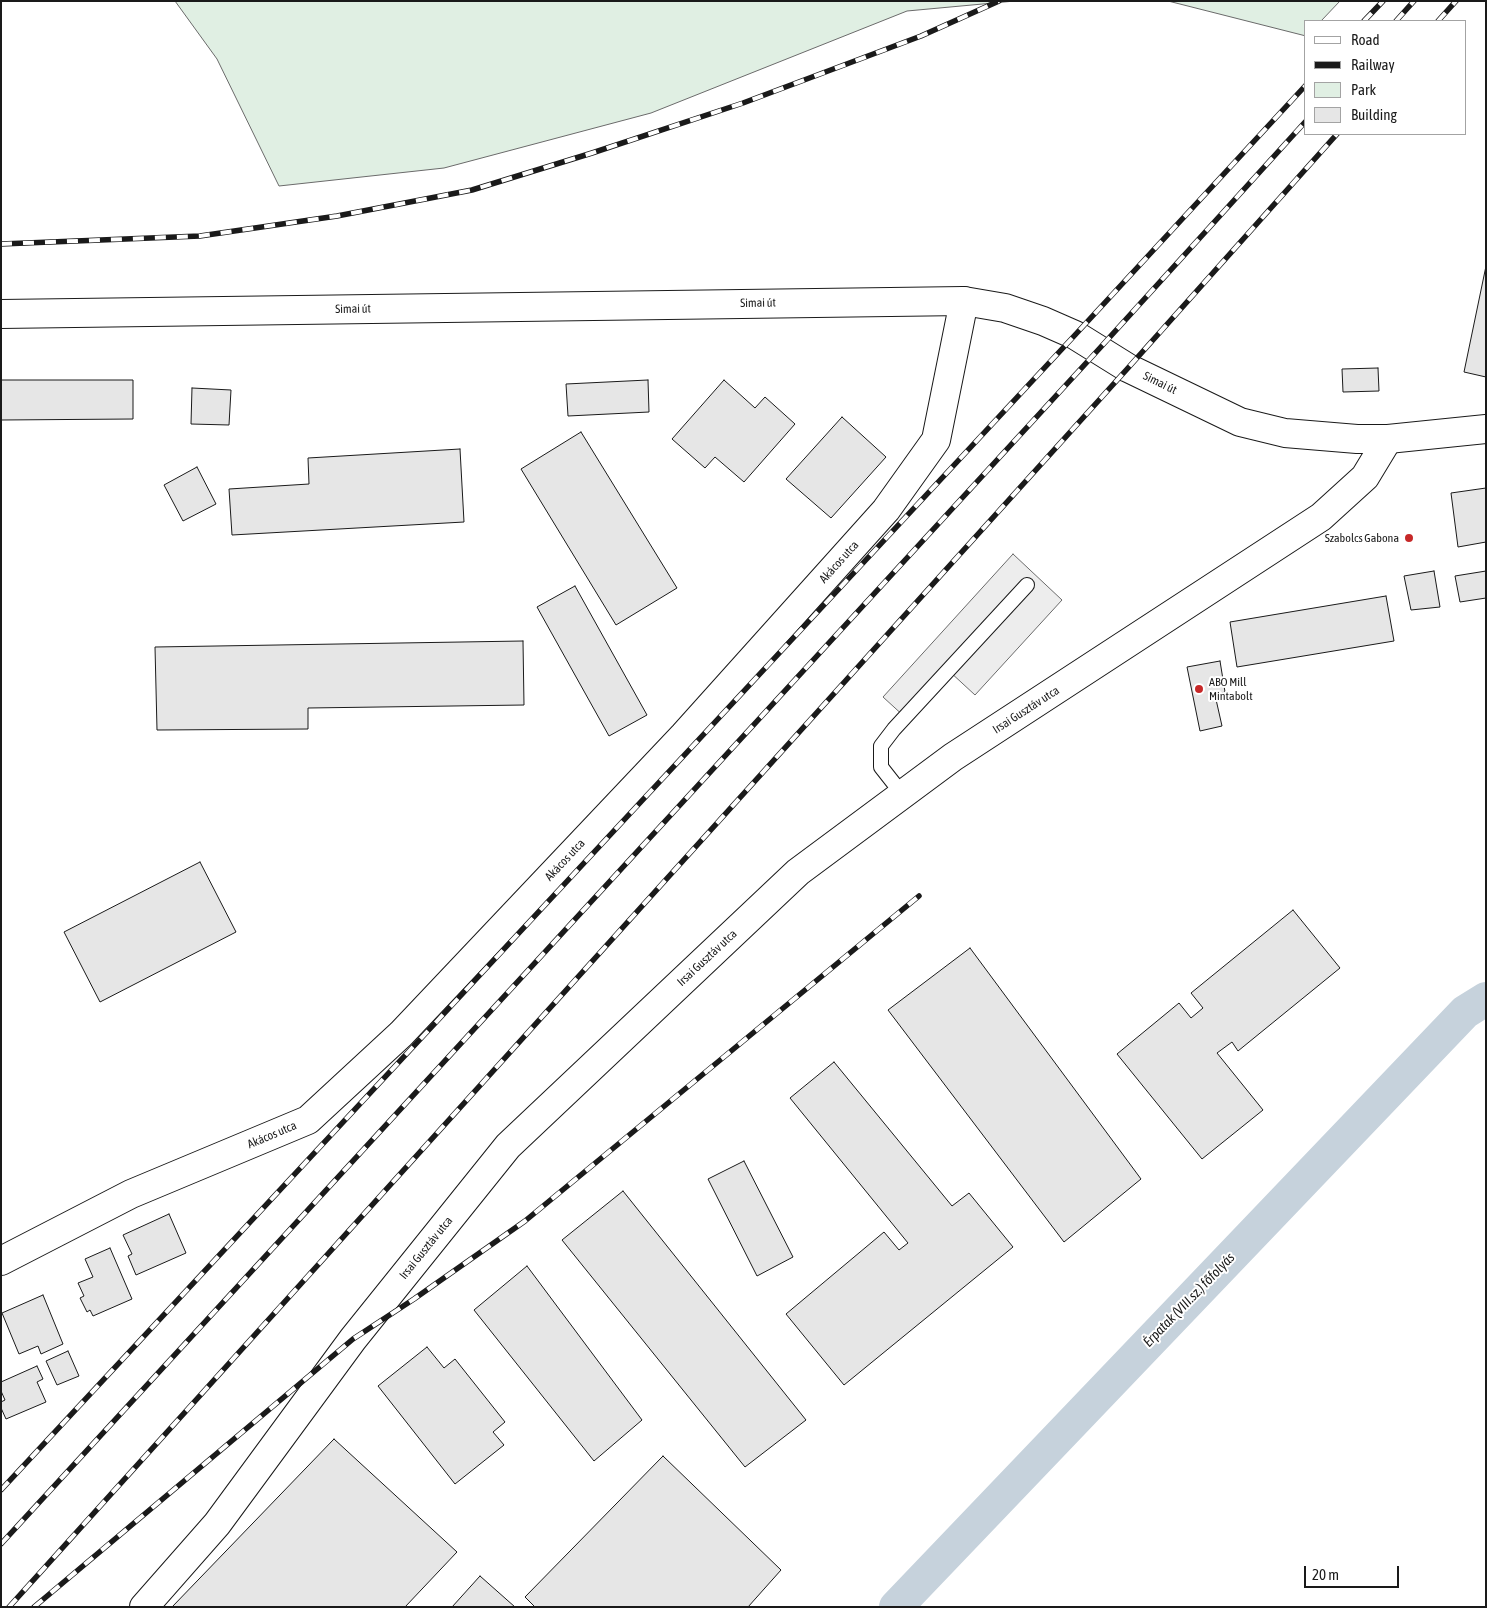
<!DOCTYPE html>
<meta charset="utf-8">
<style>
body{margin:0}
#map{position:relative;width:1487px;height:1608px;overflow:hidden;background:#fff;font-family:"Asap Condensed",sans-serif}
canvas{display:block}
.frame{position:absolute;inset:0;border:2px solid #1a1a1a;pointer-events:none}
.legend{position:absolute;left:1304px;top:20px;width:162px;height:115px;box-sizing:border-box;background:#fff;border:1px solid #a3a3a3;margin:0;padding:6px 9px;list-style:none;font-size:15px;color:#1a1a1a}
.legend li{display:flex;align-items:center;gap:10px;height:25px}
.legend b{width:25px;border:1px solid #a3a3a3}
.scale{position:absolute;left:1304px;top:1566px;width:95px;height:22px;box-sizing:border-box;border:2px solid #1a1a1a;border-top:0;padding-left:6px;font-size:15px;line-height:18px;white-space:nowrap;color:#1a1a1a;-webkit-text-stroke:4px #fff;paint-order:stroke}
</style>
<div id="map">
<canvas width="1487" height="1608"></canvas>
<div class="frame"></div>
<ul class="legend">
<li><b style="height:6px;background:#fff"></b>Road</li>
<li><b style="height:6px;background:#1a1a1a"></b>Railway</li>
<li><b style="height:14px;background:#e0efe3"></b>Park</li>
<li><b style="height:14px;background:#e6e6e6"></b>Building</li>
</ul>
<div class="scale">20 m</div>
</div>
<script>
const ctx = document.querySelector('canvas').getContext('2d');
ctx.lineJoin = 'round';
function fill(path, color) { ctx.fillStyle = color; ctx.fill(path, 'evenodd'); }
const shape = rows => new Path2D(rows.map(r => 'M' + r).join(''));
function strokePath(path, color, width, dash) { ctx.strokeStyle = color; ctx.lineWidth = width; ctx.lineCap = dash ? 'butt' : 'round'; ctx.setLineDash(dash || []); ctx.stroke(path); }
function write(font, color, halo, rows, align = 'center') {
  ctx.font = font + ' "Asap Condensed",sans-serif'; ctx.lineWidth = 4; ctx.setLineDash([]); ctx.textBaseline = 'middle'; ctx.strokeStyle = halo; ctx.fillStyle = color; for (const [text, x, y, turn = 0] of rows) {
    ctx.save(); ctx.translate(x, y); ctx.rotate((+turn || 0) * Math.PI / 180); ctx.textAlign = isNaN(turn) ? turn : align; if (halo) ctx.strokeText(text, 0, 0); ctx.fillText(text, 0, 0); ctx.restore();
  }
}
const green = shape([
 [175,1,1015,1,907,11,651,113,444,168,279,186,217,59,175,1],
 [1168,1,1340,1,1321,21,1306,21,1306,36,1168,1]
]);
fill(green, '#e0efe3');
strokePath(green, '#6a6a6a', 1);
const parking = shape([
 [1013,554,1062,600,975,695,949,671,906,718,883,697,1013,554]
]);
fill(parking, '#ededed');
strokePath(parking, '#6a6a6a', 1);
strokePath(shape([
 [896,1607,1465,1012,1486,999]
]), '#c6d2dc', 34);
const building = shape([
 [1486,266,1486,377,1464,372,1486,266],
 [1378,368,1379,391,1343,392,1342,369,1378,368],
 [1,380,133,380,133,419,1,420,1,380],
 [648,380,649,412,568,416,566,384,648,380],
 [724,380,755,408,765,397,795,424,744,482,715,457,705,468,672,439,724,380],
 [192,388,231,390,229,425,191,424,192,388],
 [842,417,886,457,831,518,786,479,842,417],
 [581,432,677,588,616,625,521,469,581,432],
 [460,449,464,522,232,535,229,489,309,484,308,458,460,449],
 [197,467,216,504,183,521,164,485,197,467],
 [1486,488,1486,542,1458,547,1451,493,1486,488],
 [1434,571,1440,607,1411,610,1404,576,1434,571],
 [1486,571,1486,598,1460,602,1455,576,1486,571],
 [575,586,647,715,609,736,537,607,575,586],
 [1386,596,1394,641,1237,667,1230,622,1386,596],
 [523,641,524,705,308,708,308,729,157,730,155,647,523,641],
 [1220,661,1225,692,1215,695,1222,726,1200,731,1187,667,1220,661],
 [200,862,236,932,100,1002,64,932,200,862],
 [1293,910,1340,968,1238,1051,1232,1042,1217,1053,1263,1110,1202,1159,1117,1054,1179,1003,1191,1018,1203,1008,1191,993,1293,910],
 [970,948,1141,1179,1064,1242,888,1010,970,948],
 [834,1062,952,1206,969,1193,1013,1247,844,1385,786,1314,884,1232,899,1250,908,1243,790,1098,834,1062],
 [744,1161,793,1257,757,1276,708,1179,744,1161],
 [623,1191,806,1420,745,1467,562,1240,623,1191],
 [169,1214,186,1253,136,1275,128,1256,132,1254,123,1235,169,1214],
 [110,1248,132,1299,93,1316,90,1310,87,1312,80,1298,84,1296,78,1283,93,1277,85,1259,110,1248],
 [527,1266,642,1420,594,1461,474,1310,527,1266],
 [43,1295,63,1344,41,1354,38,1346,19,1354,2,1313,43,1295],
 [427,1347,444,1368,455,1359,505,1422,493,1432,504,1445,455,1484,378,1386,427,1347],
 [68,1351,79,1376,57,1385,46,1361,68,1351],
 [37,1366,43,1379,37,1382,46,1402,6,1419,1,1408,1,1402,5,1400,1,1391,1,1382,37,1366],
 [334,1439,457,1552,405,1607,172,1607,334,1439],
 [663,1456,781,1570,748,1607,535,1607,525,1597,663,1456],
 [480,1576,515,1607,452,1607,480,1576]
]);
fill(building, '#e6e6e6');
strokePath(building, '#1a1a1a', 1);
const service = shape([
 [903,795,881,767,881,746,894,729,1027,585]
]);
const minor = shape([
 [1,1261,131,1194,308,1120,401,1034,684,735,886,510,936,440,964,301]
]);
const tertiary = shape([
 [144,1607,217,1524,353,1339,508,1146,798,872,953,757,1321,517,1365,477,1388,439]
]);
const secondary = shape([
 [1,314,964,301,1005,308,1043,321,1075,335,1128,368,1240,422,1285,433,1357,439,1388,439,1486,429]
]);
strokePath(service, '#1a1a1a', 16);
strokePath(minor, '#1a1a1a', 30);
strokePath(tertiary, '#1a1a1a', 30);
strokePath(secondary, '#1a1a1a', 30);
strokePath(service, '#fff', 14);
strokePath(minor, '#fff', 28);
strokePath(tertiary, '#fff', 28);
strokePath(secondary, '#fff', 28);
const rail = shape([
 [1364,21,1383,1],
 [1396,21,1414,1],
 [1438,21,1456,1],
 [1,244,200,236,337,216,472,190,592,153,743,103,921,36,999,1],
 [1,1490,1075,335,1306,85],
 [1,1544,1099,349,1306,121],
 [9,1607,1128,368,1337,134],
 [34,1607,353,1339,414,1299,525,1221,919,896]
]);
strokePath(rail, '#1a1a1a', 5.5);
strokePath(rail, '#fff', 4, [11]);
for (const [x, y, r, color] of [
 [1409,538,5,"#c62828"],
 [1199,689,5,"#c62828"]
]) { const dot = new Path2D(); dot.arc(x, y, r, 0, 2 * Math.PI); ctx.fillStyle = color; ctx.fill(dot); strokePath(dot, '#fff', 2); }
write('12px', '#1a1a1a', '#fff', [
 ["Simai út",758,303,-1],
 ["Simai út",353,309,-1],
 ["Simai út",1160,383,26],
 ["Akácos utca",839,562,-48],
 ["Irsai Gusztáv utca",1026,710,-33],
 ["Akácos utca",565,860,-47],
 ["Irsai Gusztáv utca",707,958,-43],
 ["Akácos utca",272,1135,-23],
 ["Irsai Gusztáv utca",426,1248,-51]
]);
write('12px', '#1a1a1a', '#fff', [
 ["Szabolcs Gabona",1399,538],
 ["ABO Mill",1209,682,"left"],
 ["Mintabolt",1209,696,"left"]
], 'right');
write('italic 14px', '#1a1a1a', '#fff', [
 ["Érpatak (VIII.sz.) főfolyás",1189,1300,-46]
]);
</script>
